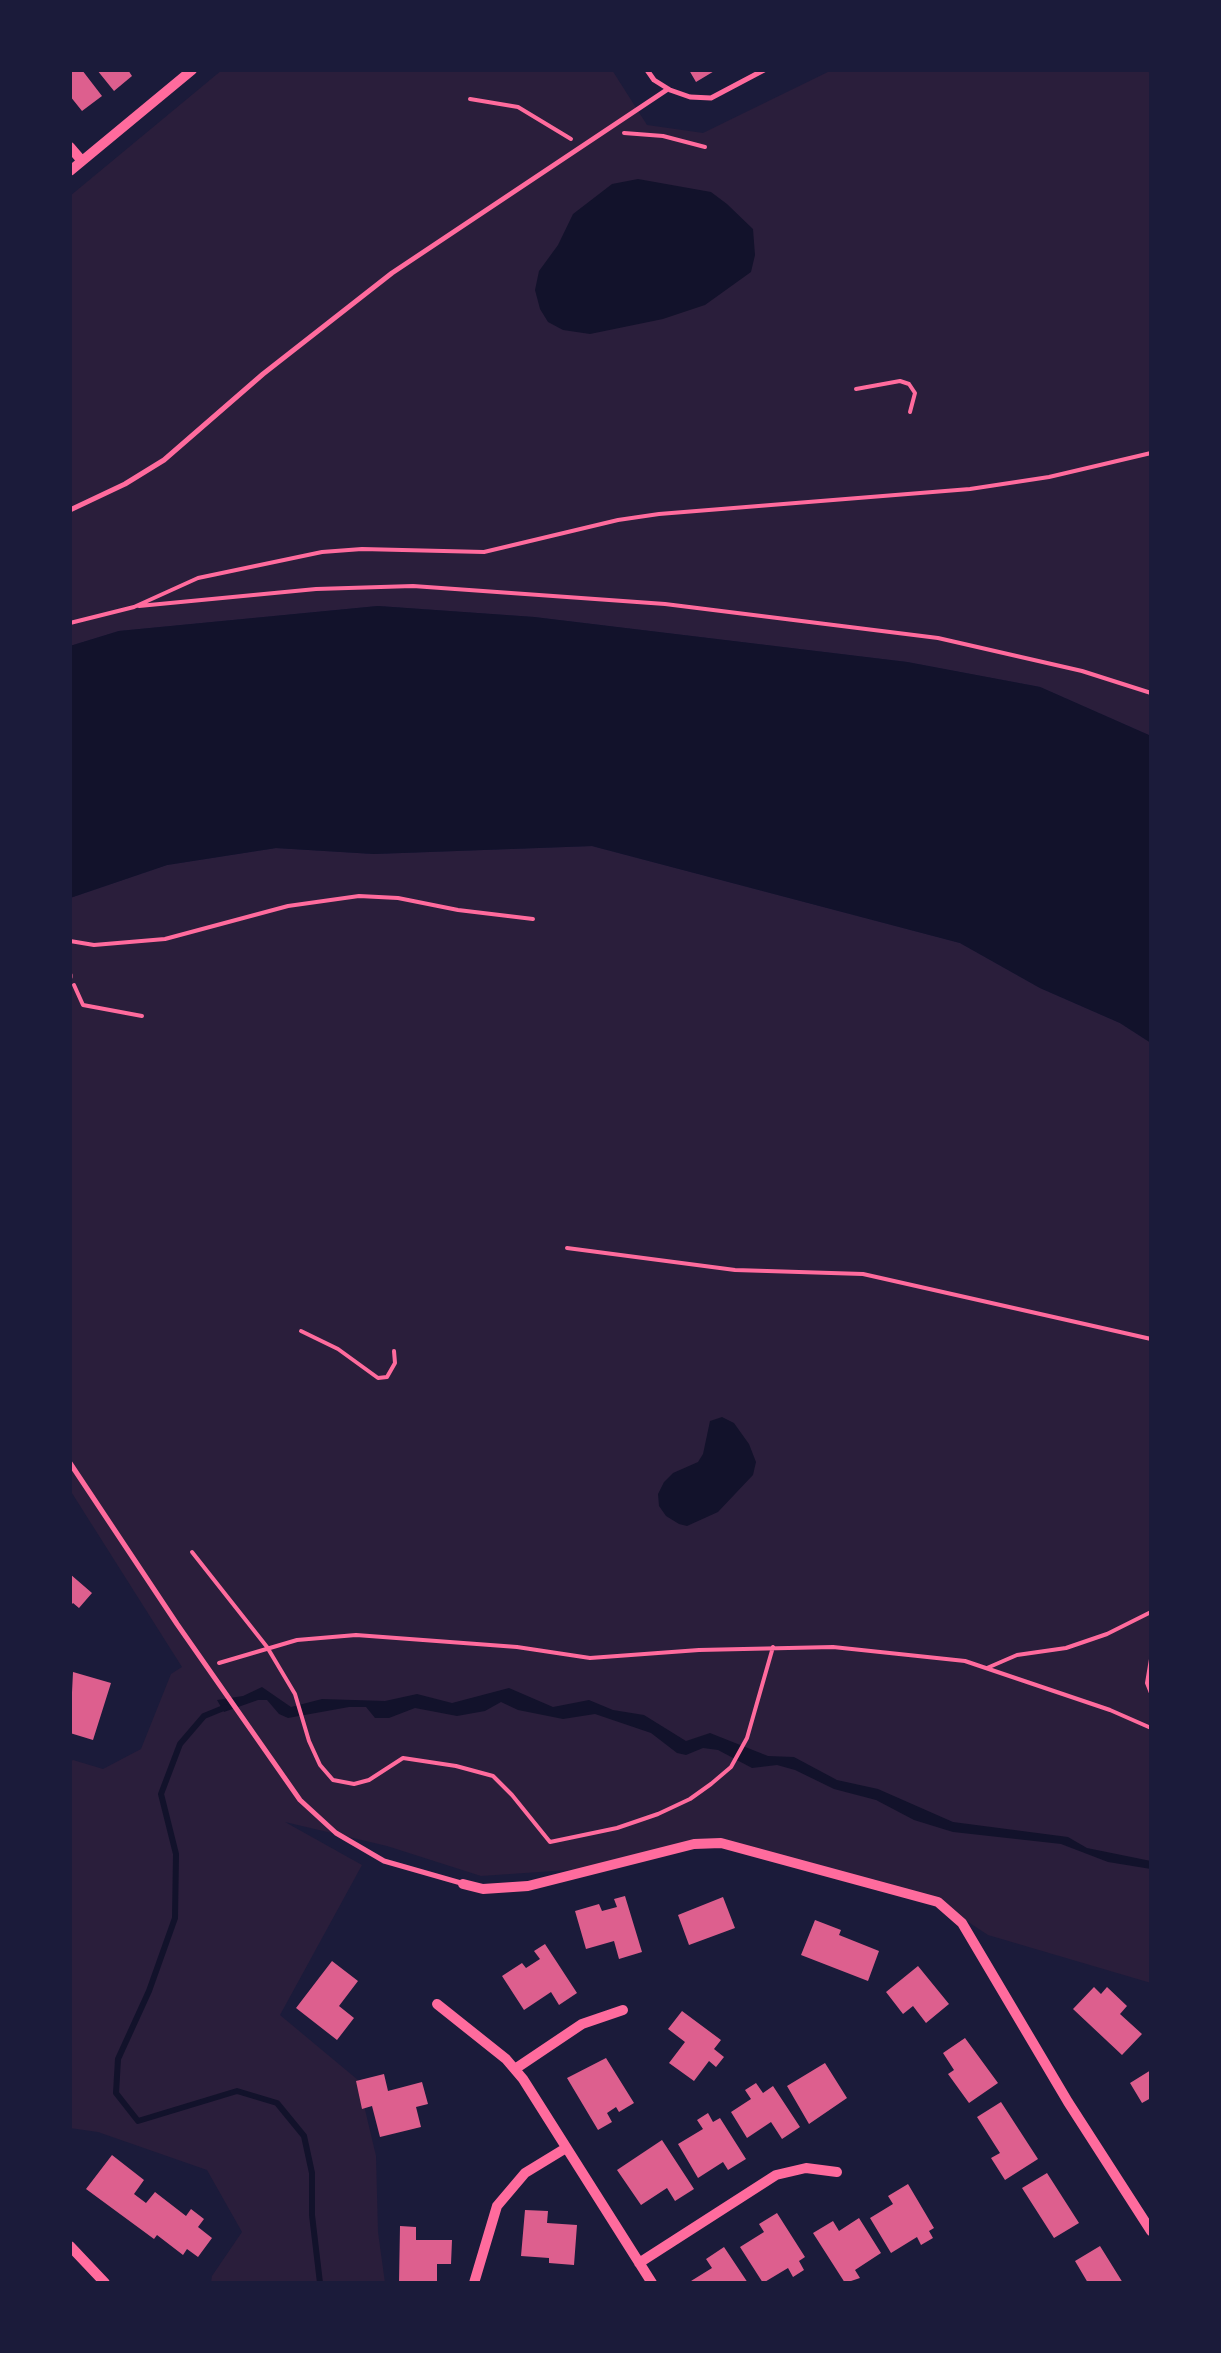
<!DOCTYPE html>
<style>
body{margin:0}
#map{position:relative;width:1221px;height:2353px;overflow:hidden;background:#1b1b3a;font-family:Signika,sans-serif}
canvas{display:block}
.frame{position:absolute;inset:0;border:72px solid #1b1b3a;pointer-events:none}
</style>
<div id="map">
<canvas width="1221" height="2353"></canvas>
<div class="frame"></div>
</div>
<script>
const ctx = document.querySelector('canvas').getContext('2d');
ctx.lineJoin = 'round';
function fill(path, color) { ctx.fillStyle = color; ctx.fill(path, 'evenodd'); }
const shape = rows => new Path2D(rows.map(r => 'M' + r).join(''));
function strokePath(path, color, width, dash) { ctx.strokeStyle = color; ctx.lineWidth = width; ctx.lineCap = dash ? 'butt' : 'round'; ctx.setLineDash(dash || []); ctx.stroke(path); }
fill(shape([
 [222,70,612,70,647,125,703,133,832,70,1147,70,1151,75,1151,736,1040,687,907,662,534,617,378,606,119,631,70,646,70,196],
 [592,846,960,943,1040,988,1120,1023,1151,1043,1151,1983,988,1935,938,1902,735,1845,694,1844,612,1867,481,1876,387,1846,285,1822,362,1865,280,2015,358,2080,376,2156,378,2232,385,2283,211,2283,212,2276,242,2232,207,2170,98,2132,70,2128,70,1762,73,1760,103,1769,141,1749,171,1674,182,1667,70,1490,70,898,167,865,276,848,374,854]
]), '#2a1e3b');
fill(shape([
 [638,179,711,192,727,204,753,229,755,255,751,272,705,305,663,319,590,334,563,330,548,322,540,309,535,290,539,271,558,245,573,214,612,184],
 [378,606,534,617,907,662,1040,687,1151,736,1151,1043,1120,1023,1040,988,960,943,592,846,374,854,276,848,167,865,70,898,70,646,119,631],
 [722,1417,734,1423,749,1444,756,1462,753,1475,718,1512,687,1526,679,1524,666,1516,659,1506,658,1494,664,1482,673,1473,698,1462,703,1454,710,1421],
 [262,1687,291,1707,322,1699,385,1701,417,1694,452,1703,509,1688,553,1707,589,1700,613,1710,644,1715,686,1741,710,1733,768,1756,794,1757,837,1780,878,1789,953,1822,1068,1837,1087,1848,1151,1861,1151,1869,1108,1862,1061,1844,953,1832,914,1820,876,1800,834,1789,795,1770,777,1765,752,1768,718,1750,703,1748,686,1755,677,1753,651,1733,595,1714,563,1719,518,1710,501,1702,485,1711,457,1716,415,1708,389,1718,375,1718,366,1707,349,1707,288,1718,279,1714,267,1700,258,1700,224,1712,217,1700,243,1696]
]), '#12122b');
strokePath(shape([
 [226,1707,204,1716,180,1744,161,1794,176,1854,175,1918,149,1991,118,2059,116,2093,138,2121,237,2091,277,2103,304,2136,312,2173,312,2215,320,2283]
]), '#12122b', 6);
fill(shape([
 [70,70,82,70,102,96,82,111,70,96],
 [97,70,128,70,132,76,114,91],
 [689,70,716,70,696,82],
 [70,1574,92,1593,79,1608,73,1603,70,1606],
 [73,1672,111,1683,93,1740,70,1733],
 [625,1896,642,1952,619,1959,614,1941,586,1949,575,1911,599,1904,602,1911,617,1907,614,1899],
 [723,1897,735,1928,689,1945,678,1915],
 [815,1920,841,1930,839,1935,879,1951,868,1981,801,1955],
 [545,1944,577,1993,559,2005,551,1992,524,2010,502,1976,522,1963,526,1968,540,1959,534,1951],
 [332,1961,358,1981,339,2006,354,2018,337,2040,296,2008],
 [918,1966,949,2004,926,2023,913,2006,903,2014,886,1992],
 [1094,1987,1101,1994,1107,1987,1127,2006,1120,2014,1142,2034,1122,2055,1073,2009],
 [682,2011,721,2040,714,2049,724,2057,716,2067,709,2061,694,2081,669,2063,685,2042,668,2029],
 [965,2038,998,2083,969,2103,948,2074,954,2070,943,2053],
 [606,2058,634,2103,619,2112,616,2107,607,2113,612,2122,598,2130,567,2078],
 [825,2063,847,2098,809,2124,787,2086],
 [1151,2070,1151,2098,1142,2103,1130,2083],
 [384,2074,388,2091,422,2082,428,2104,416,2107,421,2127,380,2137,372,2106,362,2109,356,2081],
 [756,2083,763,2093,773,2086,800,2127,782,2139,771,2122,747,2138,731,2112,751,2099,745,2090],
 [1001,2102,1038,2159,1005,2180,991,2158,1000,2153,977,2117],
 [708,2113,713,2122,720,2118,746,2159,728,2170,723,2162,698,2178,678,2144,703,2129,697,2120],
 [662,2140,694,2189,675,2201,667,2188,641,2205,617,2170],
 [112,2155,144,2180,134,2194,146,2203,155,2192,186,2216,191,2209,204,2219,198,2227,212,2238,198,2257,187,2249,183,2255,157,2235,154,2239,86,2189],
 [1047,2173,1079,2223,1054,2238,1022,2188],
 [908,2184,934,2228,929,2231,933,2238,921,2245,917,2237,891,2253,870,2218,893,2204,888,2196],
 [525,2210,548,2211,547,2223,577,2225,574,2265,549,2263,549,2258,521,2256],
 [777,2213,805,2257,799,2261,804,2270,793,2277,788,2268,763,2283,740,2247,764,2232,759,2224],
 [859,2218,881,2253,855,2270,860,2278,845,2283,813,2233,833,2221,839,2231],
 [400,2226,416,2227,416,2240,452,2240,451,2264,437,2264,437,2283,399,2283],
 [1100,2246,1123,2283,1088,2283,1075,2261],
 [724,2247,748,2283,693,2283,691,2281,712,2268,706,2259]
]), '#dd5f8e');
strokePath(shape([
 [470,99,518,107,571,139],
 [624,133,663,136,705,147],
 [856,389,900,381,909,384,915,393,910,412],
 [139,606,316,589,413,586,665,604,938,638,1082,671,1151,693],
 [70,623,134,607,198,578,322,552,362,549,484,552,618,520,659,514,970,489,1049,477,1151,453],
 [70,941,94,945,165,939,288,906,359,896,398,898,458,910,533,919],
 [74,985,83,1005,142,1016],
 [567,1248,735,1270,863,1274,1151,1339],
 [301,1331,338,1349,378,1378,387,1377,395,1363,394,1351],
 [192,1552,267,1647,295,1694,309,1741,320,1765,333,1780,354,1784,369,1780,403,1758,456,1766,493,1776,512,1795,550,1842,617,1828,658,1814,690,1799,711,1784,731,1767,747,1738,773,1647],
 [1151,1659,1147,1683,1151,1693],
 [219,1663,297,1640,356,1635,517,1647,590,1658,699,1650,833,1647,965,1661,1110,1710,1151,1728],
 [987,1668,1017,1655,1066,1648,1107,1634,1151,1612]
]), '#ff6b9d', 4);
strokePath(shape([
 [647,70,654,80,670,90,690,97,711,98,764,70],
 [70,510,125,484,164,460,263,374,392,273,668,89],
 [70,975,70,977],
 [70,1463,177,1624,300,1800,336,1833,384,1861,461,1883]
]), '#ff6b9d', 5);
strokePath(shape([
 [70,147,82,161],
 [70,171,192,70],
 [463,1884,483,1889,528,1886,694,1844,721,1843,938,1902,962,1923,1068,2102,1151,2231],
 [437,2004,506,2059,523,2079,652,2283],
 [515,2069,582,2024,623,2010],
 [70,2246,105,2283],
 [639,2263,776,2175,806,2168,837,2172],
 [474,2283,497,2206,525,2173,566,2148]
]), '#ff6b9d', 10);
</script>
